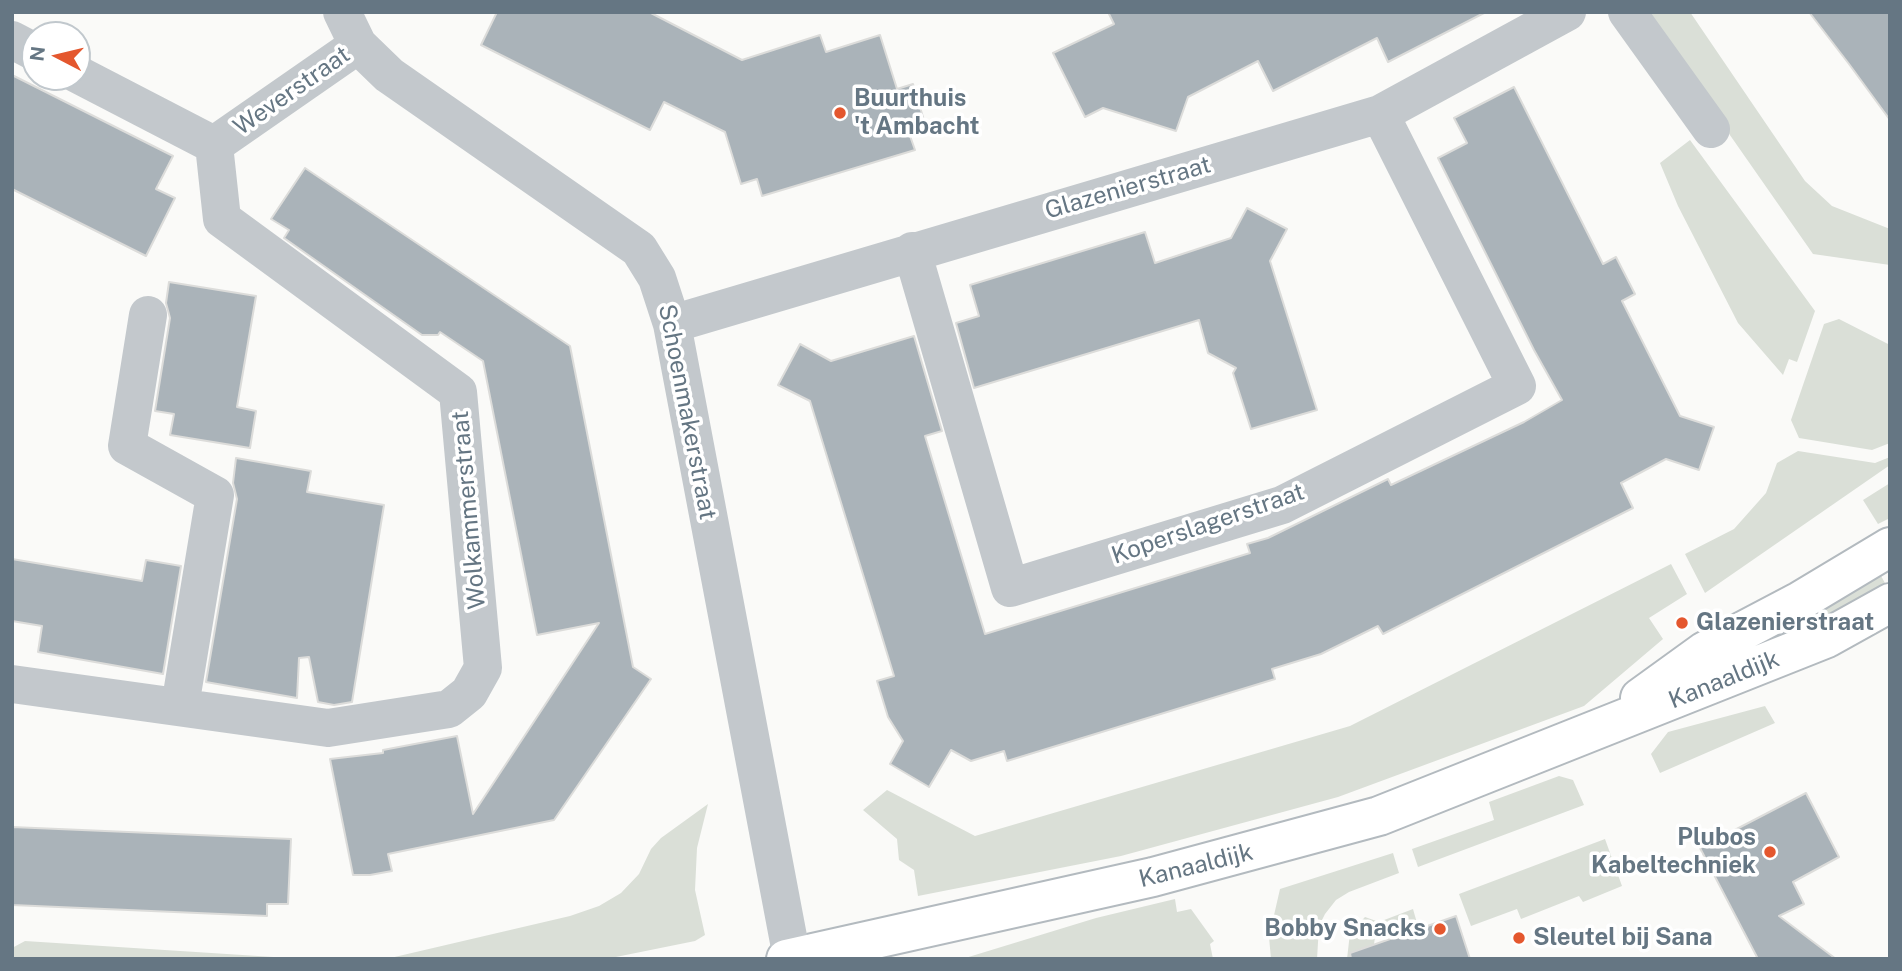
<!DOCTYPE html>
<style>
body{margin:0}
#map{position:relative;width:1902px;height:971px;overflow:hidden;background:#fafaf8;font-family:"Public Sans",sans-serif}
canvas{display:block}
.frame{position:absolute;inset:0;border:14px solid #657683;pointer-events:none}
.north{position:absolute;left:21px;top:21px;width:70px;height:70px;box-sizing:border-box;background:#fff;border:2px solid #c1c8cd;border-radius:50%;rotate:277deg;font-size:19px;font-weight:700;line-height:28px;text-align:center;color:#657683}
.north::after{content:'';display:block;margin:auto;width:24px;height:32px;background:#e4572e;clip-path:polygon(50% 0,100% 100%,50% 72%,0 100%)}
</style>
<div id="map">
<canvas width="1902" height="971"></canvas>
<div class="frame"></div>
<div class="north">N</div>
</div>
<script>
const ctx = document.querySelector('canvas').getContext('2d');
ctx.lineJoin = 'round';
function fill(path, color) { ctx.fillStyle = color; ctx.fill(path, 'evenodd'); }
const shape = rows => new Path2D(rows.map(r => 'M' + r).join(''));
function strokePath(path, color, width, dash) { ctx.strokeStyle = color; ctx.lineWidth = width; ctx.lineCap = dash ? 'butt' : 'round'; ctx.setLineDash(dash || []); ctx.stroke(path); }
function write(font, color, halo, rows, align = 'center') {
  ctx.font = font + ' "Public Sans",sans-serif'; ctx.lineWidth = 7; ctx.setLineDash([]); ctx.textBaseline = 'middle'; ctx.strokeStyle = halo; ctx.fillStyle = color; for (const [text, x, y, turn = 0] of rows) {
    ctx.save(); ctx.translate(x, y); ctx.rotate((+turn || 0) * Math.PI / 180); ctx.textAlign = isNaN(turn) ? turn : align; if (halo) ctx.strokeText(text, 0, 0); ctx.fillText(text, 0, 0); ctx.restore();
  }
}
fill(shape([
 [1644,12,1690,12,1805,181,1832,206,1890,229,1890,265,1813,254],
 [1690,140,1815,311,1797,362,1789,359,1783,375,1738,323,1678,206,1660,163],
 [1839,319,1890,345,1890,443,1872,450,1799,438,1791,420,1824,324],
 [1798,451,1875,463,1890,457,1890,465,1705,593,1685,554,1734,529,1766,493,1777,463],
 [1890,483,1890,518,1878,524,1863,500],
 [1874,563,1886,585,1856,604,1733,665,1778,621],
 [1671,564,1687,594,1649,618,1663,639,1584,706,1338,797,1121,856,918,896,914,870,899,860,897,839,863,810,887,790,975,836,1350,726],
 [1765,706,1775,723,1660,773,1651,754,1668,732],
 [1559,776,1573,780,1584,805,1418,867,1412,849,1494,820,1489,802],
 [708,804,697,848,695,890,705,935,695,941,606,959,386,959,570,916,599,906,621,893,639,874,651,849,661,838],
 [1605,839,1622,886,1583,902,1579,896,1521,919,1517,909,1471,926,1459,894],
 [1393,853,1399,873,1349,892,1336,900,1325,914,1319,926,1317,959,1271,959,1269,937,1280,889],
 [1175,899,1177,912,1191,909,1214,941,1210,944,1213,959,962,959,1096,918],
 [1413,909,1417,923,1375,937,1372,959,1347,959,1350,933,1365,917,1379,922],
 [25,941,289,958,310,959,12,959,12,948]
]), '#dadfd7');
const building = shape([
 [497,12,649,12,742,60,820,35,826,52,880,35,897,89,913,84,926,127,909,133,915,150,762,196,757,179,741,184,725,132,664,102,650,130,481,45,497,12],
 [1108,12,1486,12,1388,62,1377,38,1273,91,1258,61,1188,97,1176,131,1103,108,1085,117,1053,53,1114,24,1108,12],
 [1809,12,1890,12,1890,120,1849,64,1809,12],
 [12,75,173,156,156,189,175,198,146,256,12,189,12,75],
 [1514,87,1603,264,1616,257,1635,294,1622,301,1680,416,1714,427,1699,470,1666,459,1621,483,1633,508,1383,634,1378,626,1321,654,1272,669,1275,679,1007,761,1004,751,971,761,951,750,929,787,890,764,903,741,888,717,877,681,894,676,810,401,778,385,800,344,831,361,914,336,942,431,925,436,985,634,1250,553,1247,544,1268,538,1388,479,1391,485,1524,422,1562,400,1534,350,1438,158,1467,143,1454,118,1514,87],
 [305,168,570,346,633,667,651,679,554,820,388,854,392,871,370,875,353,875,330,759,383,753,383,750,457,736,473,814,599,623,537,635,483,361,440,332,438,335,422,335,284,238,289,230,271,219,305,168],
 [1247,208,1287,229,1270,261,1317,410,1251,429,1233,373,1236,368,1208,353,1199,320,974,388,956,323,979,316,970,285,1145,232,1155,263,1231,238,1247,208],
 [169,282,256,296,237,407,256,411,250,448,170,435,174,414,155,411,170,318,166,303,169,282],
 [236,458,311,471,307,492,384,505,352,702,334,705,318,702,309,657,299,658,297,698,206,682,237,499,233,483,236,458],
 [12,559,142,581,146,560,181,566,163,674,38,652,42,626,12,621,12,559],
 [1806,793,1839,857,1793,882,1804,904,1779,916,1836,959,1758,959,1700,848,1806,793],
 [12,827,291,839,288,904,267,904,267,916,12,905,12,827],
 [1456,916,1470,959,1351,959,1350,953,1456,916]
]);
fill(building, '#aab3b9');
strokePath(building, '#dcdcda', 2);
const secondary = shape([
 [1640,698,1705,651,1800,601,1890,547],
 [786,959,1153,877,1379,816,1827,638,1890,603]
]);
strokePath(secondary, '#b3babf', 42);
strokePath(shape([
 [342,12,358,45,389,75,639,249,657,278,672,324,792,958],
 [1627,12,1711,129],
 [12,40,35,52],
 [77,74,214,145,358,45],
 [912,251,1010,588,1282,505,1517,386,1380,114],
 [148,315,127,446,215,495,180,706],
 [672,324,1380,114,1567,12],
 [12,684,328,728,449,709,469,693,483,668,458,392,222,219,214,145]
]), '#c3c8cc', 38);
strokePath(secondary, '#fff', 38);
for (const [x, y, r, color] of [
 [840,113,7,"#e4572e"],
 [1682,623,7,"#e4572e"],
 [1770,852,7,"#e4572e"],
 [1440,929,7,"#e4572e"],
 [1519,938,7,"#e4572e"]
]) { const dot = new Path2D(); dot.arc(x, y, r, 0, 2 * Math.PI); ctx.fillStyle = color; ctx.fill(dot); strokePath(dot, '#fff', 2.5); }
write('24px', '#657683', '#fff', [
 ["Weverstraat",292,91,-35],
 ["Glazenierstraat",1128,188,-16],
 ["Schoenmakerstraat",687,412,79],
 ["Wolkammerstraat",469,510,-95],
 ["Koperslagerstraat",1208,524,-19],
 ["Kanaaldijk",1724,680,-22],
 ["Kanaaldijk",1196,866,-14]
]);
write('bold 24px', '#657683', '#fff', [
 ["Buurthuis",854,99],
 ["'t Ambacht",854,127],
 ["Glazenierstraat",1696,623],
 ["Plubos",1756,838,"right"],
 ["Kabeltechniek",1756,866,"right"],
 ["Bobby Snacks",1426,929,"right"],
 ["Sleutel bij Sana",1533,938]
], 'left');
</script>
